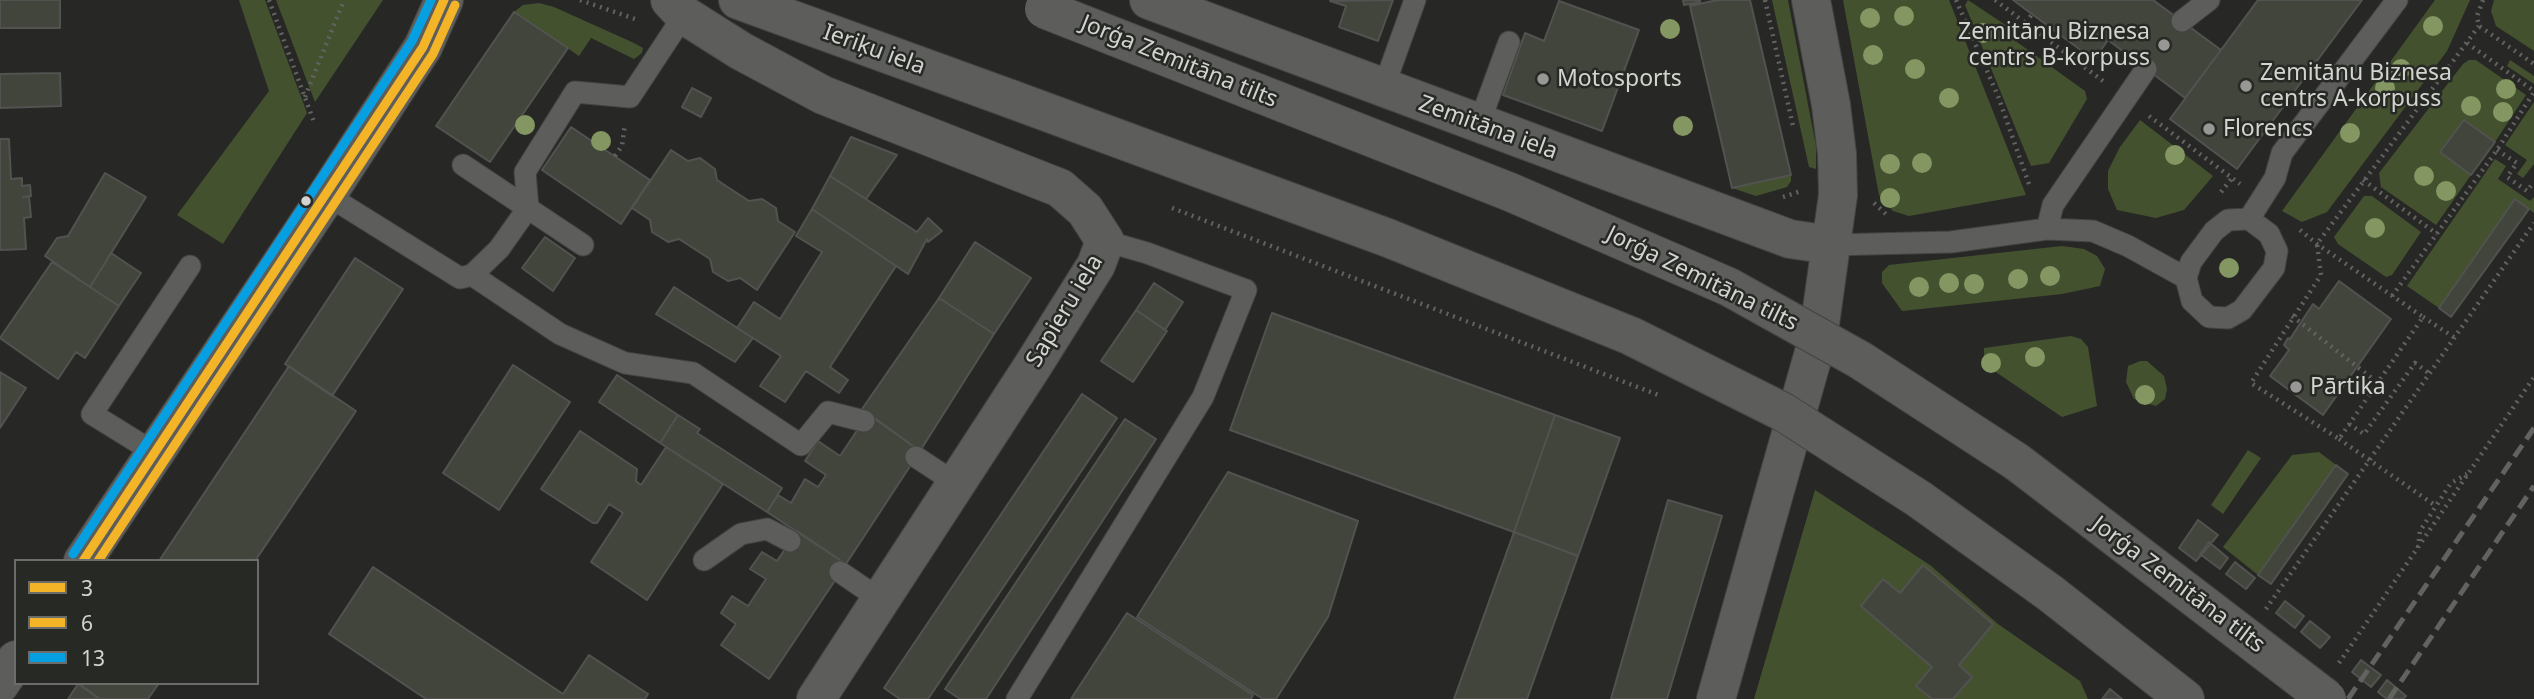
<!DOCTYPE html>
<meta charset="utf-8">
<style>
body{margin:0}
#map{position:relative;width:2534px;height:699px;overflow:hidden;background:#272826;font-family:"Noto Sans",sans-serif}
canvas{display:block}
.legend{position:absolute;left:14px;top:559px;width:245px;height:126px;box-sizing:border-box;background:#272925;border:2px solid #6c6d6a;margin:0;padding:9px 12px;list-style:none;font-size:21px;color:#d3d4d1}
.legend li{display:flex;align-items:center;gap:14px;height:35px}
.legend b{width:35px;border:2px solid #6c6d6a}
</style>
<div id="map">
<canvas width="2534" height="699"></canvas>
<ul class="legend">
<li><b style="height:9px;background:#f4b427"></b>3</li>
<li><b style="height:9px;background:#f4b427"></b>6</li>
<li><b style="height:9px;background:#06a0e2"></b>13</li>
</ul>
</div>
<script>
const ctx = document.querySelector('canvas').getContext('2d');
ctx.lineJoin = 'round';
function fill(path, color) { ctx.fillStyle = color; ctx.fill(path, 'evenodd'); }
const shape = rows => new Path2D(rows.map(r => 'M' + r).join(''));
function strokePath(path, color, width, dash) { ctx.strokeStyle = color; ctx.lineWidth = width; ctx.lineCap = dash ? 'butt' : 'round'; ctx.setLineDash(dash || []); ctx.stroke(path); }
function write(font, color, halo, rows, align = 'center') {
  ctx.font = font + ' "Noto Sans",sans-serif'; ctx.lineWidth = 5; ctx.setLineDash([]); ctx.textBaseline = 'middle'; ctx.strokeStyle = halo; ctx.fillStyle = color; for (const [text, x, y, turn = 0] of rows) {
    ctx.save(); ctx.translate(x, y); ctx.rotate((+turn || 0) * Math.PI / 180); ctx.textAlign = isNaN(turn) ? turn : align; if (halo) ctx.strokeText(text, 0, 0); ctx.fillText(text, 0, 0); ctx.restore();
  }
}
fill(shape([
 [239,0,265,0,307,113,223,244,177,215,269,91],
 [276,0,383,0,315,102],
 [1772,0,1788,0,1816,146,1816,169,1809,167],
 [1843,0,1949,0,2026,195,1909,216,1893,211,1879,195],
 [1968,0,2013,30,2010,37,2085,91,2087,99,2049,163,2031,166,1965,5],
 [2435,0,2470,0,2447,51,2327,212,2302,222,2282,211],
 [2494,0,2534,0,2534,51,2496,26,2491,11],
 [539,3,554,7,634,43,643,48,642,53,634,59,591,38,579,56,514,12,523,5],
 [2469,60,2476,60,2526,95,2495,142,2464,120,2440,152,2471,175,2436,225,2381,187,2379,173,2463,64],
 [2510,60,2534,76,2534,84,2507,66],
 [2534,102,2534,164,2523,178,2517,174,2527,160,2505,145],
 [2140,120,2213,176,2184,210,2156,218,2117,210,2108,189,2108,171,2120,147],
 [2495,159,2506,166,2498,179,2530,201,2534,197,2534,213,2515,199,2439,308,2407,286],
 [1791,175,1791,181,1787,187,1756,196,1732,188],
 [2364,196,2372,196,2421,232,2392,275,2386,277,2338,244,2334,237],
 [2062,246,2084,249,2097,256,2105,269,2100,286,2062,294,1902,311,1882,283,1882,272,1889,265],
 [2071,336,2081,339,2088,347,2097,406,2062,417,1984,364,1984,348],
 [2140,361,2147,361,2164,376,2167,389,2165,399,2156,406,2134,399,2126,382,2128,366],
 [2248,450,2261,458,2223,514,2211,505],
 [2319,452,2336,465,2258,575,2223,547,2292,455],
 [1815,490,1930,565,1998,624,2080,681,2088,699,1754,699]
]), '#44512f');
const building = shape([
 [0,0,60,0,60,28,0,28,0,0],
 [1393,0,1378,41,1339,27,1346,6,1330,1,1393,0],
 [1683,0,1700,0,1700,2,1684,5,1683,0],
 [1717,0,1750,0,1791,175,1732,188,1690,6,1717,0],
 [2013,0,2153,0,2221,50,2185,98,2108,40,2094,60,2013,0],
 [2258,0,2362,0,2237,169,2170,119,2258,0],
 [1559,1,1639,30,1602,131,1503,95,1525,33,1544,41,1559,1],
 [514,12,568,48,490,162,436,126,514,12],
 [60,73,61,106,0,108,0,74,60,73],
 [692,88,711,98,701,117,682,107,692,88],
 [2464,120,2495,142,2471,175,2440,152,2464,120],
 [571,127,650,180,621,224,542,170,571,127],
 [851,137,897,155,866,199,830,176,851,137],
 [0,139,9,139,11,179,22,178,22,186,30,185,31,196,23,197,29,196,31,217,24,218,26,249,0,250,0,139],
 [671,150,688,161,700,158,715,169,717,180,749,201,762,199,776,208,778,221,795,232,757,290,740,278,728,281,713,272,710,259,679,239,668,242,652,232,650,220,632,208,671,150],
 [105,173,146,197,90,287,45,256,57,238,68,236,105,173],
 [830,176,917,232,928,218,942,231,928,242,927,239,908,274,812,209,830,176],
 [2515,199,2529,209,2451,317,2439,308,2515,199],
 [812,209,896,266,830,367,848,380,839,393,806,371,785,402,760,386,781,356,737,328,754,302,780,319,822,252,796,236,812,209],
 [545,237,575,258,553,291,522,268,545,237],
 [975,242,1031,278,994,334,939,298,975,242],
 [111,253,141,273,119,306,90,287,111,253],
 [355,258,403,289,332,396,285,364,355,258],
 [52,262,119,306,85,358,76,352,58,379,0,338,52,262],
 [2339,281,2391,319,2323,415,2270,376,2289,350,2284,345,2288,338,2290,339,2313,304,2319,309,2339,281],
 [1154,283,1183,302,1165,330,1136,310,1154,283],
 [674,287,753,338,735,362,656,314,674,287],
 [939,298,994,334,920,451,862,409,939,298],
 [1136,310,1167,331,1133,382,1101,361,1136,310],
 [1272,313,1555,415,1514,532,1230,430,1272,313],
 [513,365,570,402,499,510,443,473,513,365],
 [289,366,356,411,255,561,159,561,289,366],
 [0,372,26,388,0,428,0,372],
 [617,375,678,415,660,443,599,402,617,375],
 [1082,394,1117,418,928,699,900,699,884,688,1082,394],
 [868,414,920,451,846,564,767,512,778,495,791,503,805,479,818,487,826,475,805,461,818,441,840,456,868,414],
 [678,415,700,429,697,433,782,488,767,512,660,443,678,415],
 [1555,415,1620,438,1578,556,1514,532,1555,415],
 [1125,419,1156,439,986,699,960,699,945,689,1125,419],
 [580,431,637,469,636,481,641,485,666,447,723,484,647,600,591,562,623,513,609,504,597,523,593,523,541,489,580,431],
 [2336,465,2348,474,2271,584,2258,575,2336,465],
 [1228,472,1358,521,1328,617,1276,699,1263,699,1137,617,1228,472],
 [1668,500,1722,516,1667,699,1611,699,1668,500],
 [2198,520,2218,535,2196,561,2179,548,2198,520],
 [797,531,846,564,769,679,721,645,736,624,721,613,732,596,748,606,766,579,750,569,762,552,777,561,797,531],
 [1514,532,1578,556,1527,699,1454,699,1514,532],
 [2209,542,2228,558,2220,569,2200,554,2209,542],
 [2235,562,2255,578,2246,589,2226,574,2235,562],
 [1923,565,1993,624,1959,665,1972,677,1953,699,1932,699,1916,686,1932,667,1861,606,1883,579,1900,593,1923,565],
 [373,567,563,694,589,655,648,694,645,699,426,699,329,634,373,567],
 [2285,601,2304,616,2295,628,2276,613,2285,601],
 [1127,613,1253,695,1251,699,1071,699,1127,613],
 [2310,621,2330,637,2320,648,2301,632,2310,621],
 [2361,660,2381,675,2371,687,2352,672,2361,660],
 [2387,680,2406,696,2403,699,2387,699,2378,692,2387,680],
 [78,683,159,683,148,699,100,699,78,683],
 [78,684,100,699,68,699,78,684],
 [2110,689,2122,699,2102,699,2110,689]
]);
fill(building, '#42453c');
strokePath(building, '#525251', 2);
const service = shape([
 [2182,21,2209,0],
 [1383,89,1415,0],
 [1479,124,1509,42],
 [463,165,583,245],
 [327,195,460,278,472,275,499,249,528,208,525,172,575,92,630,97,684,15],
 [2249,219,2269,234,2277,251,2274,268,2242,310,2228,318,2209,317,2192,301,2186,278,2191,262,2214,231,2228,220,2249,219],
 [2249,219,2275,178,2282,153,2397,0],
 [2047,229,2053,205,2146,69],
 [1831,245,1951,242,2047,229,2093,231,2128,246,2186,278],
 [472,275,560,334,625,363,693,373,801,445,828,412,864,421],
 [155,453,92,414,190,266],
 [916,457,957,484],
 [704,560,741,534,767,529,790,541],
 [840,572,881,600],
 [1017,699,1203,397,1246,290,1147,253,1105,241]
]);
const minor = shape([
 [670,0,684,15,741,51,823,95,1060,188,1085,210,1105,241,1096,265,1032,367,816,699],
 [1149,0,1790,239,1831,245],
 [1716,699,1818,338,1838,195,1837,154,1831,105,1811,0]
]);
const primary = shape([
 [738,0,1011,99],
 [83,561,327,195,423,47,444,0],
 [2050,593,2185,699],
 [0,684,16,660]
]);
strokePath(service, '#434441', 23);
strokePath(minor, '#434441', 40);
strokePath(primary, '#434441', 40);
strokePath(shape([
 [269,0,314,122],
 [580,0,638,20],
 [1765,0,1793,126],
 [1956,0,1998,96,2030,187],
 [1995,0,2103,81],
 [2483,0,2477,16,2479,26,2534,64],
 [2026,23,2032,14],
 [2467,43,2534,91],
 [305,97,344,0],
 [2149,116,2240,184],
 [2497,150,2517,163,2507,177,2527,191,2534,182],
 [615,156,622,146,625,124],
 [2363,180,2437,234],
 [2221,192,2232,178],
 [1783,197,1801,191],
 [1874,203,1888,216],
 [1172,208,1661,396],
 [2300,230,2317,244,2423,317,2339,439,2251,383,2321,275,2317,244,2479,26],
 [2392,296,2497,150,2534,92],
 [2292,316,2378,383],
 [2423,317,2455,338],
 [2349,424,2364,434,2415,363,2430,374],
 [2339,439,2436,506],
 [2418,548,2420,531,2436,506,2451,483,2467,474],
 [2266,609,2534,223],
 [2339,663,2534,377]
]), '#626261', 4.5, [2, 5]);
strokePath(service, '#5d5e5c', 21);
strokePath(minor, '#5d5e5c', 38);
strokePath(primary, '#5d5e5c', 38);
strokePath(shape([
 [2348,699,2534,428],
 [2389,699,2534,486]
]), '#626261', 5, [14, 7]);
const primaryBridge = shape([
 [1044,9,1510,192,1729,287,1860,360,2017,462,2327,699],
 [1011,99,1388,238,1631,336,1783,412,1919,499,2050,593]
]);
strokePath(primaryBridge, '#434441', 40, []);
strokePath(primaryBridge, '#5d5e5c', 38);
strokePath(shape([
 [83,561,423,47,444,0]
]), '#f4b427', 9);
strokePath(shape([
 [98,561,433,54,455,5]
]), '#f4b427', 9);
strokePath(shape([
 [73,554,412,41,431,0]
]), '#06a0e2', 9);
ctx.fillStyle = '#849762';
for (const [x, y] of [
 [1904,16],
 [1870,18],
 [2433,26],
 [1670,29],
 [1983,33],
 [1873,55],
 [1915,69],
 [2401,69],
 [2385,88],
 [2506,89],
 [1949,98],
 [2471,106],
 [2503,112],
 [525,125],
 [1683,126],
 [2350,133],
 [601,141],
 [2175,155],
 [1922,163],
 [1890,164],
 [2424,176],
 [2446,191],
 [1890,198],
 [2375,228],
 [2229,268],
 [2050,276],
 [2018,279],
 [1949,283],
 [1974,284],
 [1919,287],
 [2035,357],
 [1991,363],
 [2145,395]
]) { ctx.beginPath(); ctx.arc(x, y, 10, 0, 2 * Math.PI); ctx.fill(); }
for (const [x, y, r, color] of [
 [2164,45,7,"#979895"],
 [1543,79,7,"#979895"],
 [2246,86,7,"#979895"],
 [2209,129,7,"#979895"],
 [306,201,6,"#d3d4d1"],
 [2296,387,7,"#979895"]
]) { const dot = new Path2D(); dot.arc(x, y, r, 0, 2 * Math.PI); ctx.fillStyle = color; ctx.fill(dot); strokePath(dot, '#272925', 2.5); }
write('23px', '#d3d4d1', '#272925', [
 ["Zemitānu Biznesa",2150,32,"right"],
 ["centrs B-korpuss",2150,58,"right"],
 ["Zemitānu Biznesa",2260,73],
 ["centrs A-korpuss",2260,99],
 ["Motosports",1557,79],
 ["Florencs",2223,129],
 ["Pārtika",2310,387]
], 'left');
write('23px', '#d3d4d1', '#272925', [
 ["Ieriķu iela",874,50,20],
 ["Jorģa Zemitāna tilts",1179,62,22],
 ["Zemitāna iela",1488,128,20],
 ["Jorģa Zemitāna tilts",1702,279,26],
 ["Sapieru iela",1065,311,-59],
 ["Jorģa Zemitāna tilts",2178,585,37]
]);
</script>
